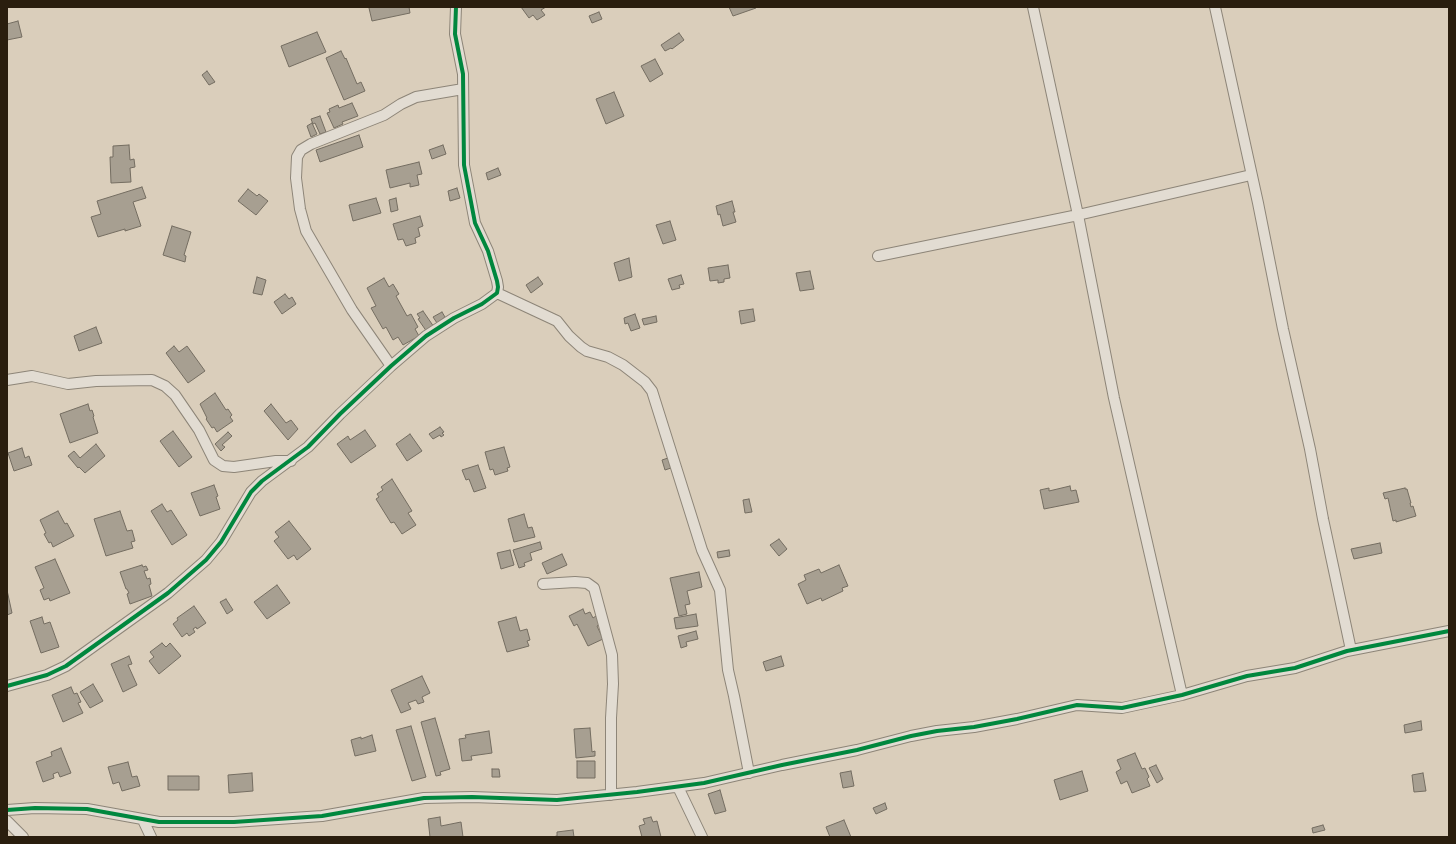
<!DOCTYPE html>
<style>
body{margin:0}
#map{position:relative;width:1456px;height:844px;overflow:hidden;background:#dacebb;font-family:"Gentium Book Plus",serif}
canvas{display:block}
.frame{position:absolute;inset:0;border:8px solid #2a1e0e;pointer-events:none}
</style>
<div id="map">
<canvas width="1456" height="844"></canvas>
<div class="frame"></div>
</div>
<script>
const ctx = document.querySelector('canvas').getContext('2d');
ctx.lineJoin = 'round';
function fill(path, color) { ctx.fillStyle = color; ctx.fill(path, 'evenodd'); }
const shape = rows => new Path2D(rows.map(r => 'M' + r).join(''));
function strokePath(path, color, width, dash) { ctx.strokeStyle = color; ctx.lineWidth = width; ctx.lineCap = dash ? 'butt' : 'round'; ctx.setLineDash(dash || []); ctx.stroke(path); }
const building = shape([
 [370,7,409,7,410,13,372,21,369,8,370,7],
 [521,7,546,7,541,10,545,15,537,20,533,15,529,18,521,7],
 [729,7,756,7,756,8,733,16,729,7],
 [599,12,602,19,592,23,589,16,599,12],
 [18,21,22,37,7,40,7,24,18,21],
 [317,32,326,52,289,67,281,46,317,32],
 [679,33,684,40,672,49,671,48,665,51,661,45,679,33],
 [341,51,345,59,346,58,357,84,361,82,365,91,344,100,326,58,341,51],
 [655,59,663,74,650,82,641,66,655,59],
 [207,71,215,82,209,85,202,75,207,71],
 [614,92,624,116,606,124,596,99,614,92],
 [352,103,358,116,342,122,343,124,334,128,327,113,330,112,329,109,338,105,339,108,352,103],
 [320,116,326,132,320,134,315,123,313,124,311,119,320,116],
 [312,123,317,134,311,137,307,126,312,123],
 [359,135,363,147,320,162,316,150,359,135],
 [129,145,130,160,134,159,135,167,130,168,131,182,111,183,110,157,113,157,113,146,129,145],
 [443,145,446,154,432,159,429,150,443,145],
 [419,162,422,174,417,175,419,185,410,187,410,183,390,188,386,170,419,162],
 [498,168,501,175,488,180,486,173,498,168],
 [142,187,146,198,133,202,141,226,125,231,125,229,98,237,91,217,101,214,97,201,142,187],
 [457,188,460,198,450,201,448,191,457,188],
 [248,189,257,196,259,194,268,201,256,215,238,201,248,189],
 [376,198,381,213,353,221,349,205,376,198],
 [396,198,398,210,391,212,389,200,396,198],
 [732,201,735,212,733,212,736,222,723,226,720,214,718,215,716,206,732,201],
 [420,216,423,226,418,228,420,236,415,238,416,243,406,246,403,239,398,240,393,224,420,216],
 [670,221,676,240,663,244,656,225,670,221],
 [172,226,191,232,184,255,186,256,185,262,163,255,172,226],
 [629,258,632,277,619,281,614,263,629,258],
 [728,265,730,278,724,279,724,282,718,283,718,280,710,281,708,268,728,265],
 [810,271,814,289,800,291,796,273,810,271],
 [681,275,684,284,679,285,680,288,672,290,668,279,681,275],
 [257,277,266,280,262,295,253,293,257,277],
 [538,277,543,284,531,293,526,285,538,277],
 [384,278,389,287,393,284,399,294,396,296,407,316,411,314,418,327,415,329,419,336,403,345,398,337,393,340,386,327,383,329,371,308,376,306,367,288,384,278],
 [285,294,289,299,292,297,296,304,282,314,274,302,285,294],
 [753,309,755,321,741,324,739,311,753,309],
 [423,311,434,327,427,332,418,319,420,318,417,314,423,311],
 [442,312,445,317,437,323,433,317,442,312],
 [635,314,640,328,631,331,628,323,625,324,624,318,635,314],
 [656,316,657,322,644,325,642,319,656,316],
 [96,327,102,343,79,351,74,336,96,327],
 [174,346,179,352,187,346,205,371,188,383,166,353,174,346],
 [215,393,226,410,228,409,232,415,230,417,233,421,217,432,214,427,212,428,206,419,207,418,200,404,215,393],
 [88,404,90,411,92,410,94,416,93,417,98,433,70,443,60,414,88,404],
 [271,404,286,423,291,420,298,429,288,440,264,411,271,404],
 [440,427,444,432,442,433,444,435,441,437,440,435,433,439,429,434,440,427],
 [365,430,376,446,351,463,337,444,348,436,350,440,365,430],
 [173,431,192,457,179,467,160,441,173,431],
 [228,432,232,436,222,445,225,447,221,451,215,444,228,432],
 [410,434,422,451,407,461,396,444,410,434],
 [96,444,105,456,85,473,79,467,78,468,68,456,74,451,80,458,96,444],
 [504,447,510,467,507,468,508,471,495,475,493,469,490,470,485,452,504,447],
 [22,448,25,458,29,456,32,465,14,471,8,453,22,448],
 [668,458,671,468,665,470,662,460,668,458],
 [478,465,486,488,474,492,469,479,466,480,462,470,478,465],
 [392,479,412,511,408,513,416,525,402,534,394,522,391,523,376,499,379,497,377,494,383,490,381,487,392,479],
 [214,485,218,496,216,497,220,509,200,516,191,493,214,485],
 [1070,486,1071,491,1076,490,1079,502,1044,509,1040,490,1049,488,1049,491,1070,486],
 [1405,488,1405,489,1407,489,1411,503,1410,503,1411,507,1413,506,1416,516,1396,522,1396,520,1393,521,1388,498,1385,499,1383,493,1405,488],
 [749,499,752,512,745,513,743,500,749,499],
 [162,504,167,512,171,510,187,535,172,545,151,511,162,504],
 [58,511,65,524,67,523,74,536,53,547,51,542,49,543,44,534,46,533,40,520,58,511],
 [120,511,127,531,132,530,135,541,131,542,133,548,106,556,94,519,120,511],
 [524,514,528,528,532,527,535,537,514,542,508,519,524,514],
 [289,521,311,549,297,560,294,555,288,559,274,541,279,537,275,532,289,521],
 [779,539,787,549,779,556,770,545,779,539],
 [540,542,542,549,530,553,532,560,524,563,525,566,519,568,513,550,540,542],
 [1380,543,1382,553,1354,559,1351,549,1380,543],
 [510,550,514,565,501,569,497,553,510,550],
 [729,550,730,556,718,558,717,552,729,550],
 [562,554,567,565,547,574,542,563,562,554],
 [55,559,70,593,50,601,49,598,44,600,40,590,44,588,35,567,55,559],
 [142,565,143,567,146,566,148,570,144,571,147,579,150,578,151,584,149,585,152,596,130,604,127,594,129,593,127,589,126,589,120,572,142,565],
 [839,565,848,586,842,588,843,591,822,601,821,598,807,604,798,584,806,580,804,575,819,569,821,573,839,565],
 [699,572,702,587,687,591,690,604,685,605,687,614,679,616,670,578,699,572],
 [277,585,290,603,267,619,254,602,277,585],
 [7,590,12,613,7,615,7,590],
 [226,599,233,610,227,614,220,602,226,599],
 [194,606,206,623,197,629,196,627,193,629,195,632,189,636,187,633,182,637,173,624,178,620,177,618,194,606],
 [583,609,585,614,590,612,593,618,596,616,600,624,597,626,603,639,588,646,577,624,574,626,569,616,583,609],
 [696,614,698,626,676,629,674,618,696,614],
 [42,617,44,624,50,622,59,647,41,653,30,621,42,617],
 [516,617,520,631,527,629,530,640,527,641,529,646,507,652,498,622,516,617],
 [696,631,698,639,686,642,687,646,681,648,678,636,696,631],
 [162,643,166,647,170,643,181,656,159,674,149,661,154,657,150,652,162,643],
 [129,656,132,664,128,665,137,685,123,692,111,664,129,656],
 [781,656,784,666,766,671,763,662,781,656],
 [422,676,430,693,422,697,424,702,418,704,416,700,408,703,411,709,401,713,391,690,422,676],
 [93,684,103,701,90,708,80,692,93,684],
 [71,687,74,694,77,693,81,702,78,703,83,713,63,722,52,695,71,687],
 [435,718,450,769,440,772,441,775,436,776,421,722,435,718],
 [1421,721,1422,730,1405,733,1404,725,1421,721],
 [411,726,426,777,412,781,396,730,411,726],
 [590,728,592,752,595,751,595,756,576,758,574,729,590,728],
 [489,731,492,753,471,756,472,760,462,761,459,739,466,738,465,735,489,731],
 [372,735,376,751,355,756,351,740,361,737,361,739,372,735],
 [61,748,71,773,60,777,58,772,53,774,54,778,43,782,36,762,52,756,51,752,61,748],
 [1135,753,1142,769,1145,768,1149,777,1147,779,1150,786,1132,793,1127,781,1121,784,1116,772,1121,769,1117,760,1135,753],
 [577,761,595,761,595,778,577,778,577,761],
 [128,762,132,777,137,776,140,786,122,791,119,782,113,784,108,767,128,762],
 [1156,765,1163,779,1157,783,1149,768,1156,765],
 [492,769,499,769,500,777,492,777,492,769],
 [851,771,854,786,843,788,840,773,851,771],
 [1082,771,1088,791,1060,800,1054,780,1082,771],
 [252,773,253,791,229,793,228,775,252,773],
 [1423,773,1426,791,1414,792,1412,775,1423,773],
 [168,776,199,776,199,790,168,790,168,776],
 [720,790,726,811,715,814,708,794,720,790],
 [885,803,887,809,876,814,873,808,885,803],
 [440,817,441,826,461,822,463,837,430,837,428,819,440,817],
 [651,817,653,822,657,821,661,837,642,837,639,826,645,824,643,819,651,817],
 [844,820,851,837,830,837,826,827,844,820],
 [1323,825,1325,830,1313,833,1312,828,1323,825],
 [573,830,574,837,552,837,557,836,557,832,573,830]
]);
fill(building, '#a79f91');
strokePath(building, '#746d61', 1);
const street = shape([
 [1033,7,1078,215,1114,398,1182,695],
 [1215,7,1258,203,1283,329,1310,449,1323,519,1351,650],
 [878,256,1078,215,1251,175],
 [497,293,557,321,569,336,581,347,587,351,608,357,623,365,645,382,652,391,702,550,720,590,728,670,734,696,749,773],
 [391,366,352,310,306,231,300,209,296,178,297,157,301,150,311,144,384,115,401,104,416,97,463,89],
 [7,380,32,376,68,384,96,381,152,380,165,386,175,395,199,430,214,460,223,466,234,467,276,461,291,461],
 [543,584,575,582,587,583,594,588,612,655,613,684,611,718,611,795],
 [7,686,47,675,66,666,168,593,206,560,221,542,251,492,262,481,308,447,340,414,391,366,426,336,454,318,482,304,497,293,498,287,497,281,488,251,475,223,464,165,463,74,455,34,456,7],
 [678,787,702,837],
 [7,810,35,808,87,809,159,822,234,822,322,816,424,798,472,797,557,800,637,792,704,783,782,765,857,750,911,736,937,731,974,727,1017,719,1077,705,1122,708,1182,695,1247,676,1295,668,1347,651,1449,631],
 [143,820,151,837],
 [7,821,23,837]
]);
strokePath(street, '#8d8578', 12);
strokePath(street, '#e2dcd2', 10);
strokePath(shape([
 [7,686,47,675,66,666,168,593,206,560,221,542,251,492,262,481,308,447,340,414,391,366,426,336,454,318,482,304,497,293,498,287,497,281,488,251,475,223,464,165,463,74,455,34,456,7],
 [7,810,35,808,87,809,159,822,234,822,322,816,424,798,472,797,557,800,637,792,704,783,782,765,857,750,911,736,937,731,974,727,1017,719,1077,705,1122,708,1182,695,1247,676,1295,668,1347,651,1449,631]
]), '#00873e', 4);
</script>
